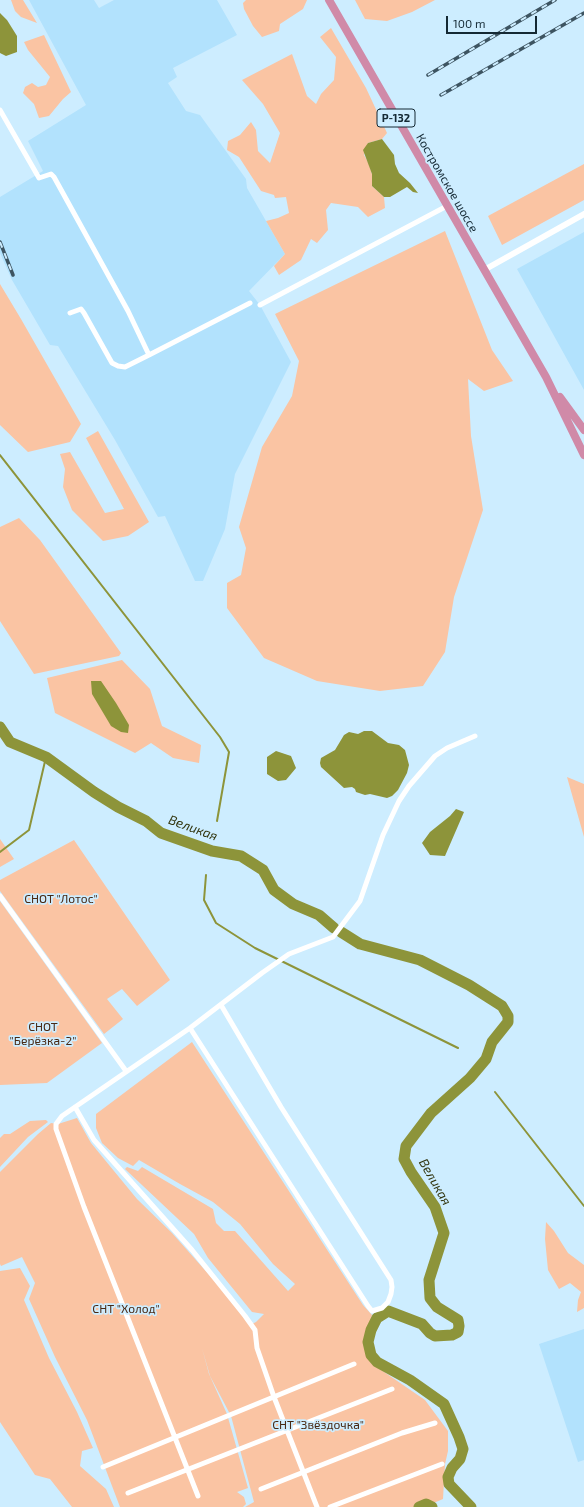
<!DOCTYPE html>
<meta charset="utf-8">
<style>
body{margin:0}
#map{position:relative;width:584px;height:1507px;overflow:hidden;background:#cdedff;font-family:"Exo 2",sans-serif}
canvas{display:block}
.scale{position:absolute;left:446px;top:16px;width:91px;height:18px;box-sizing:border-box;border:2px solid #142934;border-top:0;padding-left:5px;font-size:12px;line-height:14px;white-space:nowrap;color:#142934;-webkit-text-stroke:3px #cdedff;paint-order:stroke}
</style>
<div id="map">
<canvas width="584" height="1507"></canvas>
<div class="scale">100 m</div>
</div>
<script>
const ctx = document.querySelector('canvas').getContext('2d');
ctx.lineJoin = 'round';
function fill(path, color) { ctx.fillStyle = color; ctx.fill(path, 'evenodd'); }
const shape = rows => new Path2D(rows.map(r => 'M' + r).join(''));
function strokePath(path, color, width, dash) { ctx.strokeStyle = color; ctx.lineWidth = width; ctx.lineCap = dash ? 'butt' : 'round'; ctx.setLineDash(dash || []); ctx.stroke(path); }
function write(font, color, halo, rows, align = 'center') {
  ctx.font = font + ' "Exo 2",sans-serif'; ctx.lineWidth = 3.5; ctx.setLineDash([]); ctx.textBaseline = 'middle'; ctx.strokeStyle = halo; ctx.fillStyle = color; for (const [text, x, y, turn = 0] of rows) {
    ctx.save(); ctx.translate(x, y); ctx.rotate((+turn || 0) * Math.PI / 180); ctx.textAlign = isNaN(turn) ? turn : align; if (halo) ctx.strokeText(text, 0, 0); ctx.fillText(text, 0, 0); ctx.restore();
  }
}
fill(shape([
 [29,0,94,0,99,8,114,0,217,0,237,35,173,68,177,77,168,83,186,111,200,115,246,179,247,188,285,254,249,291,260,305,291,362,235,474,225,529,203,581,195,581,165,516,158,517,115,440,58,346,50,345,12,280,0,253,0,197,43,171,28,141,86,105],
 [584,232,584,390,517,269],
 [584,1329,584,1460,578,1462,539,1344]
]), '#b2e2fd');
fill(shape([
 [11,0,23,0,37,23,21,17,15,11],
 [246,0,307,0,303,9,280,24,279,31,262,37,253,26,244,9,243,3],
 [355,0,435,0,412,12,387,21,365,19],
 [331,28,366,88,387,133,382,139,368,143,364,155,369,164,372,174,372,186,384,197,385,208,368,217,358,207,331,203,326,210,328,230,317,243,311,239,301,260,279,275,274,266,285,254,266,221,278,218,289,213,286,197,275,198,274,195,261,191,239,157,227,150,228,141,240,135,251,122,256,130,258,151,270,163,280,133,263,104,242,80,292,54,307,96,316,104,321,94,334,80,336,57,320,37],
 [44,35,71,92,63,99,49,116,39,118,34,104,23,93,25,87,32,83,38,87,46,85,50,77,28,50,24,42],
 [584,164,584,200,502,245,488,216],
 [445,231,492,350,513,381,484,391,468,379,471,436,483,510,454,597,445,652,423,686,380,691,317,681,264,658,227,608,227,583,241,575,246,548,239,527,262,447,292,396,299,361,275,314],
 [0,284,21,319,81,424,70,442,28,452,0,425],
 [98,431,149,522,128,536,103,541,72,510,63,487,65,469,60,454,70,452,105,513,124,509,86,438],
 [19,518,40,540,121,653,119,656,34,674,0,621,0,527],
 [122,660,150,689,162,726,201,745,199,763,173,758,151,743,135,753,55,713,47,678],
 [567,777,584,784,584,837],
 [0,839,14,859,0,867],
 [74,840,170,980,137,1006,122,989,107,999,123,1019,104,1034,0,891,0,880],
 [0,901,102,1043,47,1083,0,1085],
 [192,1042,363,1305,372,1315,365,1346,371,1363,425,1400,448,1431,448,1451,445,1464,443,1499,424,1507,245,1507,254,1502,231,1416,210,1376,202,1348,209,1374,227,1414,248,1488,237,1492,244,1497,246,1504,243,1507,120,1507,87,1420,55,1357,29,1299,35,1283,22,1257,1,1266,0,1264,0,1172,38,1134,51,1123,58,1124,77,1118,91,1143,137,1199,172,1233,227,1295,250,1325,256,1322,264,1314,252,1312,208,1258,194,1234,125,1169,127,1167,138,1171,142,1167,213,1209,216,1223,224,1231,235,1231,288,1291,295,1284,273,1264,240,1224,213,1202,180,1184,139,1160,133,1166,118,1158,102,1143,96,1128,96,1114],
 [46,1120,48,1122,28,1137,0,1167,0,1138,4,1134,10,1134,30,1121],
 [546,1222,554,1231,568,1253,584,1265,584,1308,577,1312,578,1300,581,1292,570,1283,559,1289,548,1270,545,1239],
 [20,1268,30,1286,24,1300,49,1358,77,1412,93,1448,82,1451,80,1466,106,1489,114,1507,72,1507,50,1479,35,1475,0,1422,0,1271]
]), '#fac4a3');
fill(shape([
 [0,13,7,20,17,36,17,52,6,56,0,53],
 [382,139,394,155,395,164,399,173,410,183,418,193,413,192,407,187,390,197,384,197,372,186,372,174,363,150,368,143],
 [91,681,101,681,116,703,129,725,128,733,121,732,111,726,92,694],
 [364,731,372,731,388,743,399,745,405,750,409,765,407,773,398,790,392,796,387,798,370,794,365,795,356,792,355,789,352,787,344,788,321,767,320,763,321,758,335,750,344,735,349,732,358,734],
 [276,751,291,756,296,768,286,780,278,781,267,774,267,757],
 [456,809,464,812,445,856,430,855,422,843,430,832,450,816]
]), '#8d943a');
strokePath(shape([
 [0,455,220,737,229,752,217,821],
 [0,852,29,830,46,757],
 [206,875,204,900,216,923,255,948,458,1048],
 [495,1092,584,1206]
]), '#8d943a', 2);
strokePath(shape([
 [0,727,10,742,46,757,94,792,118,807,146,821,161,833,212,851,241,856,263,870,274,890,293,904,319,915,334,928],
 [341,932,360,944,420,960,469,985,502,1006,508,1016,508,1022,492,1042,486,1059,470,1078,431,1113,406,1146,404,1159,411,1172,435,1207,444,1233,429,1280,430,1298,437,1307,458,1320,459,1326,458,1332,452,1335,435,1336,430,1333,422,1324,388,1311,377,1318,371,1330,368,1342,371,1355,377,1362,410,1380,444,1404,459,1437,463,1449,460,1459,452,1468,448,1477,449,1484,471,1507],
 [419,1507,426,1504,432,1507]
]), '#8d943a', 11);
strokePath(shape([
 [0,110,39,178,51,174,54,177,128,311,149,355,125,367,118,366,112,363,84,313,81,309,70,313],
 [260,305,447,206],
 [149,355,250,303],
 [0,896,126,1071],
 [190,1028,368,1306,372,1311,382,1308,388,1302,391,1294,392,1287,391,1280,281,1107,221,1005],
 [75,1107,94,1140,192,1250,245,1316,255,1330,257,1348,274,1397,317,1507],
 [103,1467,354,1364],
 [261,1489,402,1433,435,1423],
 [128,1493,392,1389],
 [198,1496,84,1207,56,1129,56,1124,62,1116,190,1028,262,973,289,954,333,937,360,901,383,835,399,801,409,786,435,756,447,748,475,736],
 [330,1507,442,1464]
]), '#fff', 5);
strokePath(shape([
 [484,270,584,214]
]), '#fff', 6);
strokePath(shape([
 [329,0,546,377,584,455],
 [560,397,584,430]
]), '#d08aa8', 8);
const rail = shape([
 [428,75,555,0],
 [441,95,584,13],
 [0,242,13,275]
]);
strokePath(rail, '#3d5461', 3.5);
strokePath(rail, '#cdedff', 2, [6]);
for (const [x, y, w] of [
 [396,118,38]
]) { const box = new Path2D(); box.roundRect(x - w / 2, y - 9, w, 18, 3); ctx.fillStyle = '#cdedff'; ctx.fill(box); strokePath(box, '#142934', 1); }
write('bold 11px', '#142934', null, [
 ["Р-132",396,118]
]);
write('12px', '#142934', '#cdedff', [
 ["Костромское шоссе",447,183,60]
]);
write('12px', '#492914', '#cdedff', [
 ["СНОТ \"Лотос\"",61,899],
 ["СНОТ",43,1027],
 ["\"Берёзка-2\"",43,1041],
 ["СНТ \"Холод\"",126,1309],
 ["СНТ \"Звёздочка\"",318,1425]
]);
write('italic 13px', '#31340d', '#cdedff', [
 ["Великая",193,828,20],
 ["Великая",435,1182,60]
]);
</script>
